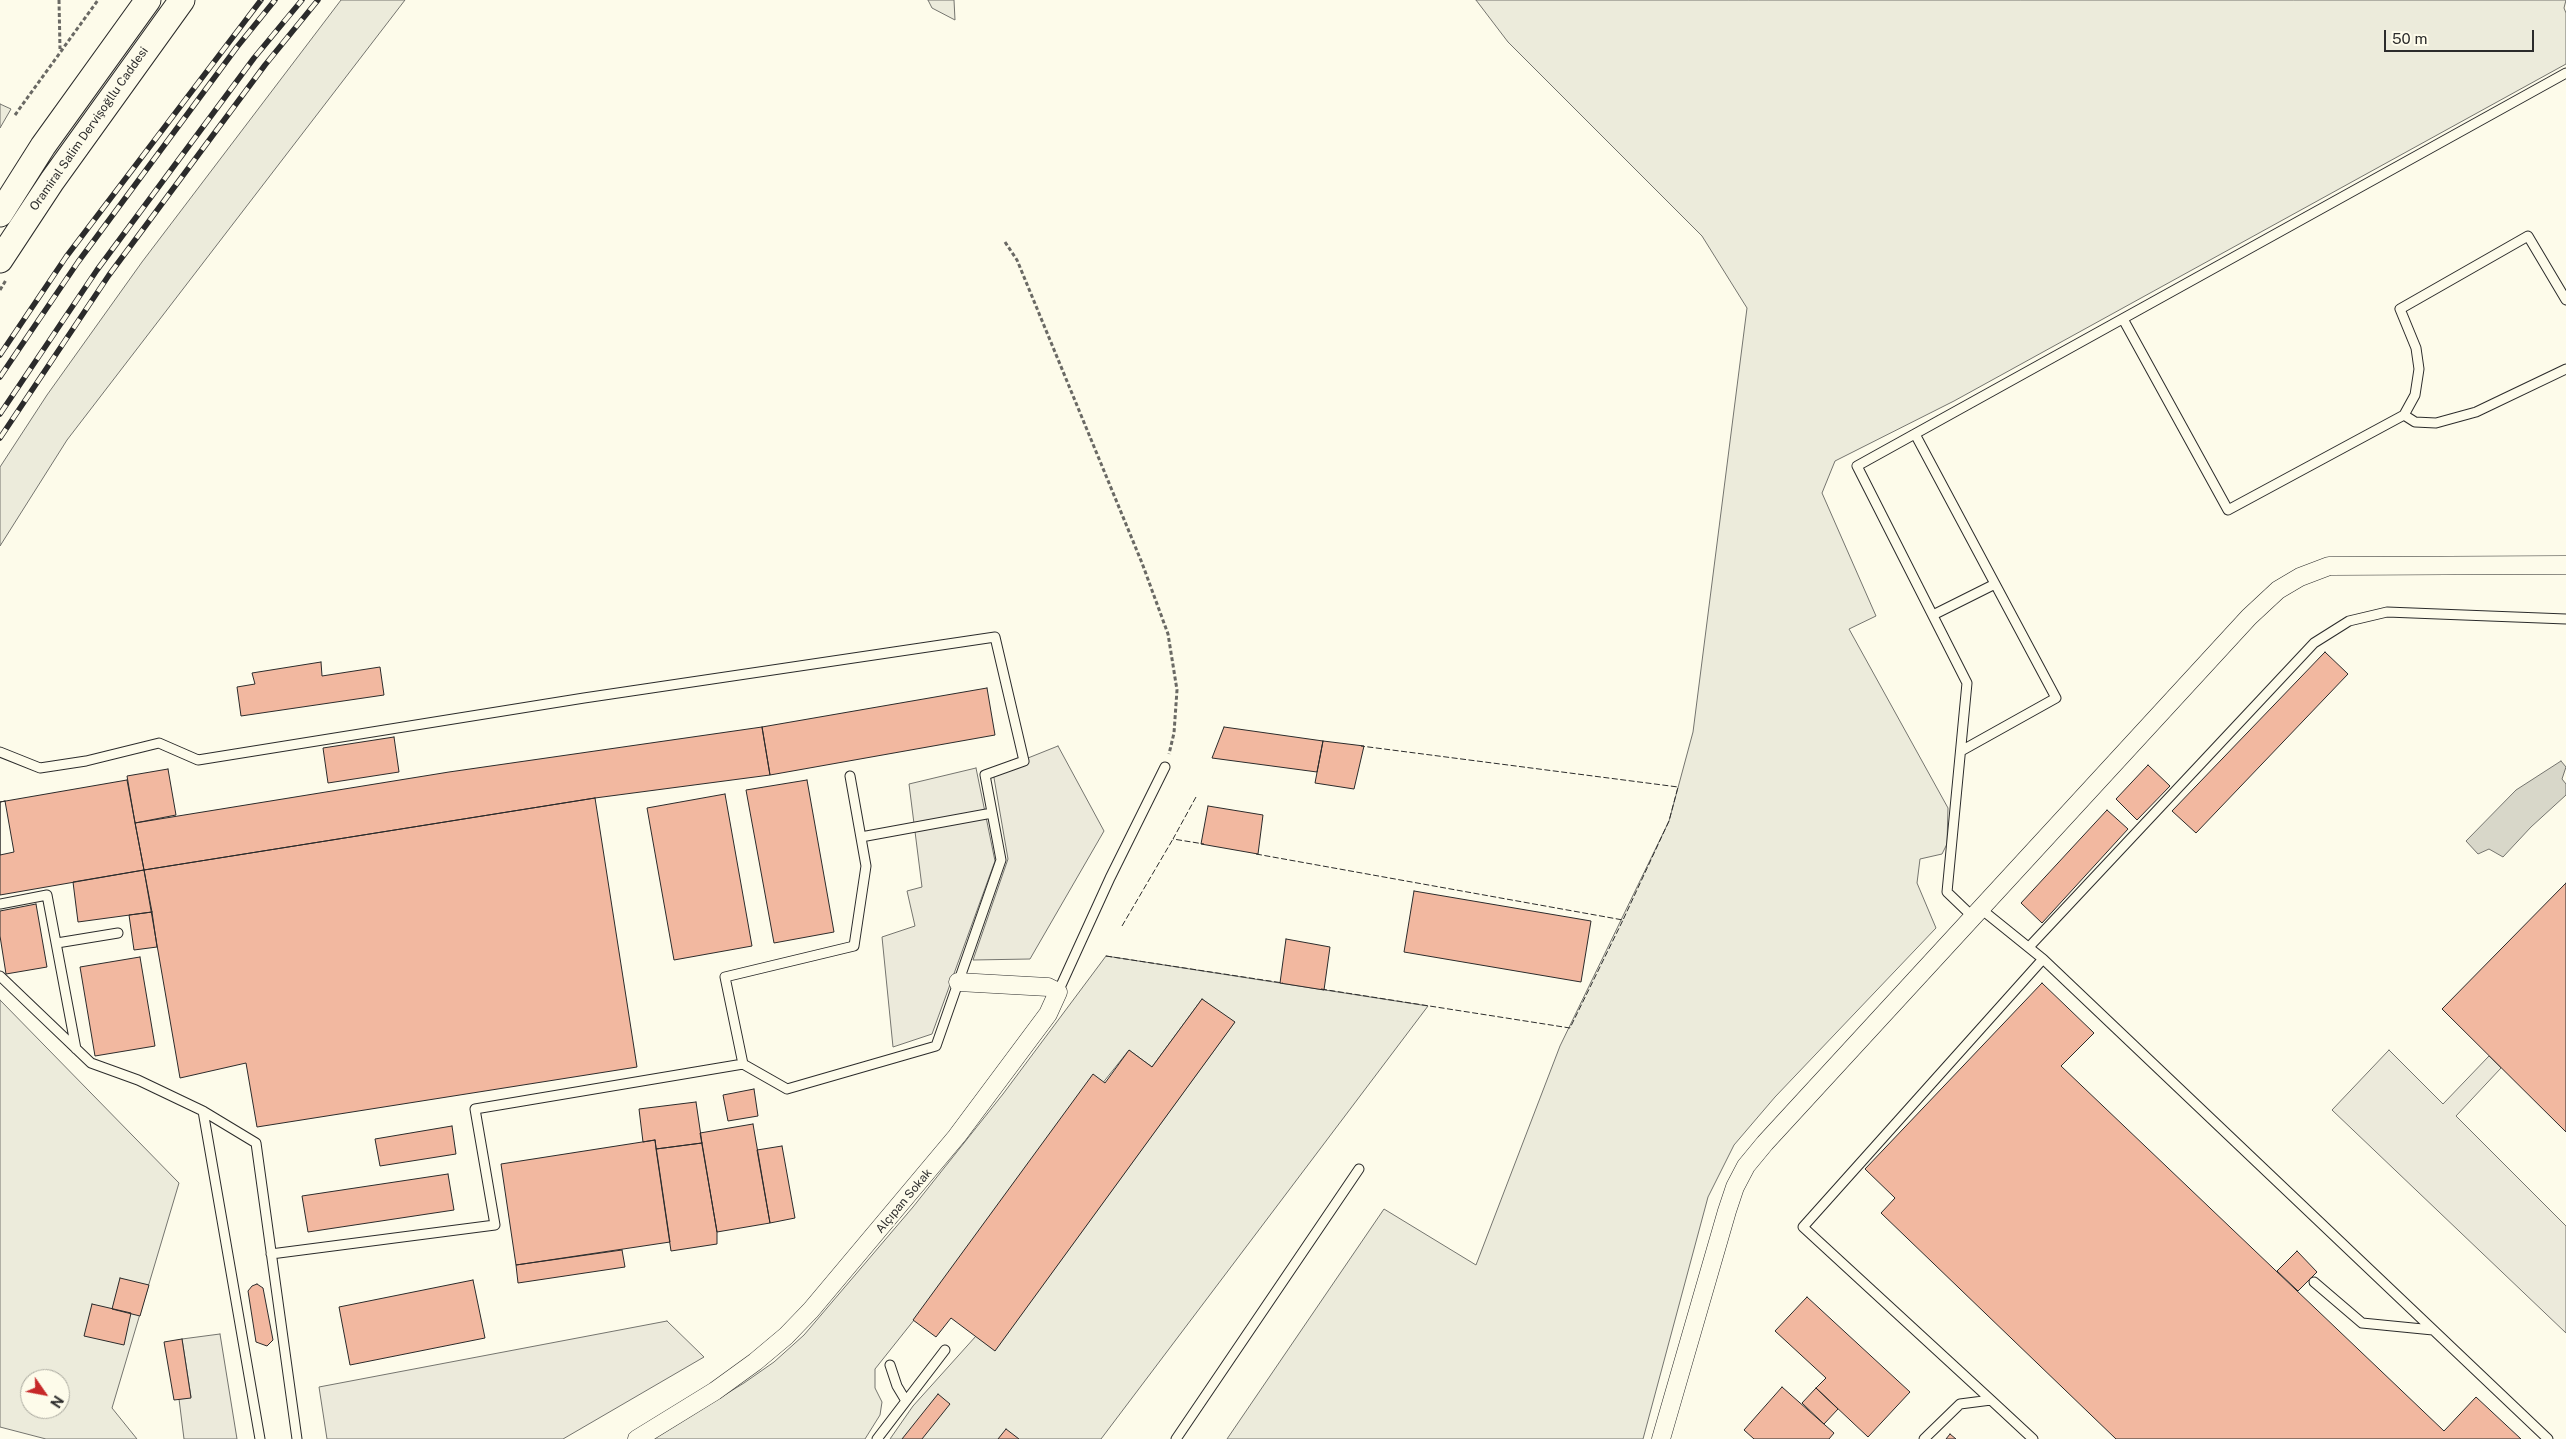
<!DOCTYPE html>
<meta charset="utf-8">
<style>
body{margin:0}
#map{position:relative;width:2566px;height:1439px;overflow:hidden;background:#fdfbea;font-family:"Public Sans",sans-serif}
canvas{display:block}
.north{position:absolute;left:20px;top:1369px;width:50px;height:50px;box-sizing:border-box;background:#fdfbea;border:1px solid #a9a89e;border-radius:50%;rotate:123deg;font-size:14px;font-weight:700;line-height:20px;text-align:center;color:#2b2b2b}
.north::after{content:'';display:block;margin:auto;width:18px;height:22px;background:#c62828;clip-path:polygon(50% 0,100% 100%,50% 72%,0 100%)}
.scale{position:absolute;left:2384px;top:30px;width:150px;height:22px;box-sizing:border-box;border:2px solid #2b2b2b;border-top:0;padding-left:6px;font-size:15px;line-height:18px;white-space:nowrap;color:#2b2b2b;-webkit-text-stroke:4px #fdfbea;paint-order:stroke}
</style>
<div id="map">
<canvas width="2566" height="1439"></canvas>
<div class="north">N</div>
<div class="scale">50 m</div>
</div>
<script>
const ctx = document.querySelector('canvas').getContext('2d');
ctx.lineJoin = 'round';
function fill(path, color) { ctx.fillStyle = color; ctx.fill(path, 'evenodd'); }
const shape = rows => new Path2D(rows.map(r => 'M' + r).join(''));
function strokePath(path, color, width, dash) { ctx.strokeStyle = color; ctx.lineWidth = width; ctx.lineCap = dash ? 'butt' : 'round'; ctx.setLineDash(dash || []); ctx.stroke(path); }
function write(font, color, halo, rows, align = 'center') {
  ctx.font = font + ' "Public Sans",sans-serif'; ctx.lineWidth = 4; ctx.setLineDash([]); ctx.textBaseline = 'middle'; ctx.strokeStyle = halo; ctx.fillStyle = color; for (const [text, x, y, turn = 0] of rows) {
    ctx.save(); ctx.translate(x, y); ctx.rotate((+turn || 0) * Math.PI / 180); ctx.textAlign = isNaN(turn) ? turn : align; if (halo) ctx.strokeText(text, 0, 0); ctx.fillText(text, 0, 0); ctx.restore();
  }
}
const green = shape([
 [341,0,405,0,67,440,0,546,0,467,47,395,142,262,341,0],
 [928,0,954,0,955,20,932,8,928,0],
 [1476,0,2566,0,2564,8,2566,13,2566,64,1954,401,1835,461,1822,493,1876,616,1849,629,1948,808,1947,844,1942,854,1920,859,1917,883,1936,928,1775,1097,1734,1145,1708,1197,1643,1439,1227,1439,1384,1209,1476,1265,1560,1046,1669,821,1693,732,1747,308,1702,236,1508,42,1476,0],
 [0,104,11,109,0,128,0,104],
 [1106,956,1428,1006,1101,1439,890,1439,913,1406,976,1336,995,1350,1234,1023,1202,999,1152,1067,1129,1050,875,1369,875,1388,882,1402,880,1415,865,1439,653,1439,744,1383,774,1362,804,1335,913,1207,1003,1094,1106,956],
 [0,1000,179,1183,112,1408,137,1439,46,1439,0,1427,0,1000],
 [30,1379,60,1379,60,1409,30,1409,30,1379]
]);
fill(green, '#ecebdb');
strokePath(green, '#74746e', 1);
const parking = shape([
 [1058,746,1104,831,1030,959,973,960,1008,859,993,772,1058,746],
 [976,768,995,861,932,1034,893,1047,882,937,915,926,907,891,922,887,909,784,976,768],
 [2389,1050,2443,1104,2489,1056,2501,1068,2456,1116,2566,1226,2566,1333,2332,1110,2389,1050],
 [667,1321,704,1357,563,1439,327,1439,319,1387,667,1321],
 [220,1334,237,1439,184,1439,179,1399,191,1397,182,1339,220,1334]
]);
fill(parking, '#eceadb');
strokePath(parking, '#74746e', 1);
const water = shape([
 [2561,761,2566,767,2562,779,2566,784,2566,795,2531,827,2503,857,2489,849,2478,854,2466,841,2516,790,2561,761]
]);
fill(water, '#d8d7c9');
strokePath(water, '#74746e', 1);
const building = shape([
 [2325,652,2348,674,2196,833,2172,811,2325,652],
 [321,662,322,676,380,667,384,695,241,716,237,687,255,684,252,673,321,662],
 [987,688,995,735,770,775,762,727,987,688],
 [762,727,770,775,595,798,144,870,135,823,449,772,762,727],
 [1224,727,1323,741,1317,772,1212,758,1224,727],
 [394,737,399,772,328,783,323,748,394,737],
 [1323,741,1364,746,1354,789,1315,783,1323,741],
 [2148,765,2170,786,2137,820,2116,799,2148,765],
 [168,769,176,815,135,823,127,776,168,769],
 [127,780,144,870,0,895,0,802,127,780],
 [807,780,834,932,774,943,746,790,807,780],
 [725,794,752,946,674,960,647,808,725,794],
 [595,798,637,1067,257,1127,246,1063,180,1078,144,870,595,798],
 [5,801,14,852,0,855,0,802,5,801],
 [1208,806,1263,815,1258,854,1201,844,1208,806],
 [2107,810,2128,829,2042,923,2021,903,2107,810],
 [144,870,152,912,78,922,73,882,144,870],
 [2566,883,2566,1132,2442,1009,2566,883],
 [1414,891,1591,921,1581,982,1404,952,1414,891],
 [36,904,47,967,6,974,0,936,0,911,36,904],
 [152,912,157,947,134,950,129,915,152,912],
 [1286,939,1330,947,1324,990,1280,983,1286,939],
 [140,957,155,1046,95,1056,80,967,140,957],
 [2042,983,2094,1033,2061,1066,2444,1431,2476,1397,2521,1439,2116,1439,1881,1213,1895,1198,1865,1169,2042,983],
 [1202,999,1235,1022,995,1351,951,1318,936,1337,913,1320,1093,1074,1105,1083,1129,1050,1152,1067,1202,999],
 [754,1089,758,1116,728,1121,723,1095,754,1089],
 [696,1102,702,1143,656,1149,655,1140,643,1142,639,1109,696,1102],
 [753,1124,770,1223,717,1232,700,1133,753,1124],
 [452,1126,456,1154,380,1166,375,1139,452,1126],
 [655,1140,670,1242,516,1265,501,1164,655,1140],
 [702,1143,717,1232,717,1244,671,1251,656,1149,702,1143],
 [782,1146,795,1218,770,1223,757,1150,782,1146],
 [448,1174,454,1210,308,1232,302,1196,448,1174],
 [622,1250,625,1267,518,1283,516,1265,622,1250],
 [2297,1251,2317,1272,2298,1291,2277,1271,2297,1251],
 [120,1278,149,1285,140,1316,112,1309,120,1278],
 [473,1280,485,1338,350,1365,339,1307,473,1280],
 [257,1284,263,1288,273,1340,267,1346,256,1342,248,1291,252,1286,257,1284],
 [1807,1297,1910,1392,1868,1437,1816,1388,1826,1378,1775,1331,1807,1297],
 [92,1304,131,1313,124,1345,84,1336,92,1304],
 [182,1339,191,1398,174,1400,164,1342,182,1339],
 [1782,1387,1834,1433,1829,1439,1754,1439,1744,1430,1782,1387],
 [1816,1388,1838,1409,1824,1424,1802,1403,1816,1388],
 [938,1394,950,1404,922,1439,902,1439,938,1394],
 [1006,1429,1019,1439,998,1439,1006,1429],
 [1950,1434,1956,1439,1946,1439,1950,1434]
]);
fill(building, '#f2b8a0');
strokePath(building, '#2b2b2b', 1);
const lane = shape([
 [2123,319,2228,510,2404,415,2415,395,2419,369,2416,348,2400,309,2528,236,2566,300],
 [2404,415,2415,422,2436,423,2476,412,2566,369],
 [1915,434,2056,698,1961,751],
 [1933,615,1995,584],
 [0,752,40,768,86,761,159,743,198,760,584,698,995,637,1024,761,985,775,1001,860,936,1046,787,1089,743,1064],
 [861,837,992,813],
 [0,904,47,895,76,1049],
 [1981,909,2043,959,1803,1227,1991,1400],
 [1973,917,1947,892,1967,683,1857,466,2566,73],
 [57,943,118,933],
 [2029,947,2314,643,2349,621,2387,612,2566,619],
 [2043,959,2548,1439],
 [0,976,91,1063,138,1080,203,1111,256,1143,297,1439],
 [1058,992,1110,878,1165,767],
 [203,1111,260,1439],
 [271,1254,495,1225,475,1109,743,1064,725,977,854,946,866,866,850,776],
 [2314,1282,2362,1323,2433,1330],
 [890,1365,897,1386,906,1401],
 [877,1439,945,1350],
 [1176,1439,1359,1169],
 [1924,1439,1960,1404,1991,1400,2033,1439]
]);
const street = shape([
 [637,1439,715,1391,755,1362,786,1336,811,1310,957,1136,1048,1014,1058,992,1048,987,958,982],
 [1661,1439,1727,1211,1735,1187,1746,1166,1765,1143,2249,617,2278,590,2300,577,2329,566,2566,565]
]);
const secondary = shape([
 [0,214,43,146,148,0],
 [0,260,52,181,182,0]
]);
strokePath(lane, '#2b2b2b', 11);
strokePath(street, '#2b2b2b', 19);
strokePath(secondary, '#2b2b2b', 27);
strokePath(shape([
 [59,0,60,49],
 [15,115,98,0],
 [1005,242,1017,260,1142,563,1168,634,1177,690,1174,733,1169,754],
 [0,290,6,280]
]), '#6a6964', 3, [4, 2.5]);
strokePath(lane, '#fdfbea', 9);
strokePath(street, '#fdfbea', 18);
strokePath(secondary, '#fdfbea', 25);
const rail = shape([
 [0,355,66,257,261,0],
 [0,377,78,262,237,47,275,0],
 [0,414,97,270,254,58,302,0],
 [0,438,109,275,265,65,318,0]
]);
strokePath(rail, '#2b2b2b', 5.5);
strokePath(rail, '#fdfbea', 4, [11]);
strokePath(shape([
 [1196,797,1173,839,1204,844],
 [1256,854,1623,920,1669,821,1678,787,1361,746],
 [1122,926,1173,839],
 [1106,956,1283,983],
 [1321,989,1570,1028,1623,920]
]), '#2b2b2b', 1, [6, 2.5]);
write('12px', '#2b2b2b', '#fdfbea', [
 ["Oramiral Salim Dervişoğllu Caddesi",89,129,-55],
 ["Alçıpan Sokak",904,1201,-50]
]);
</script>
